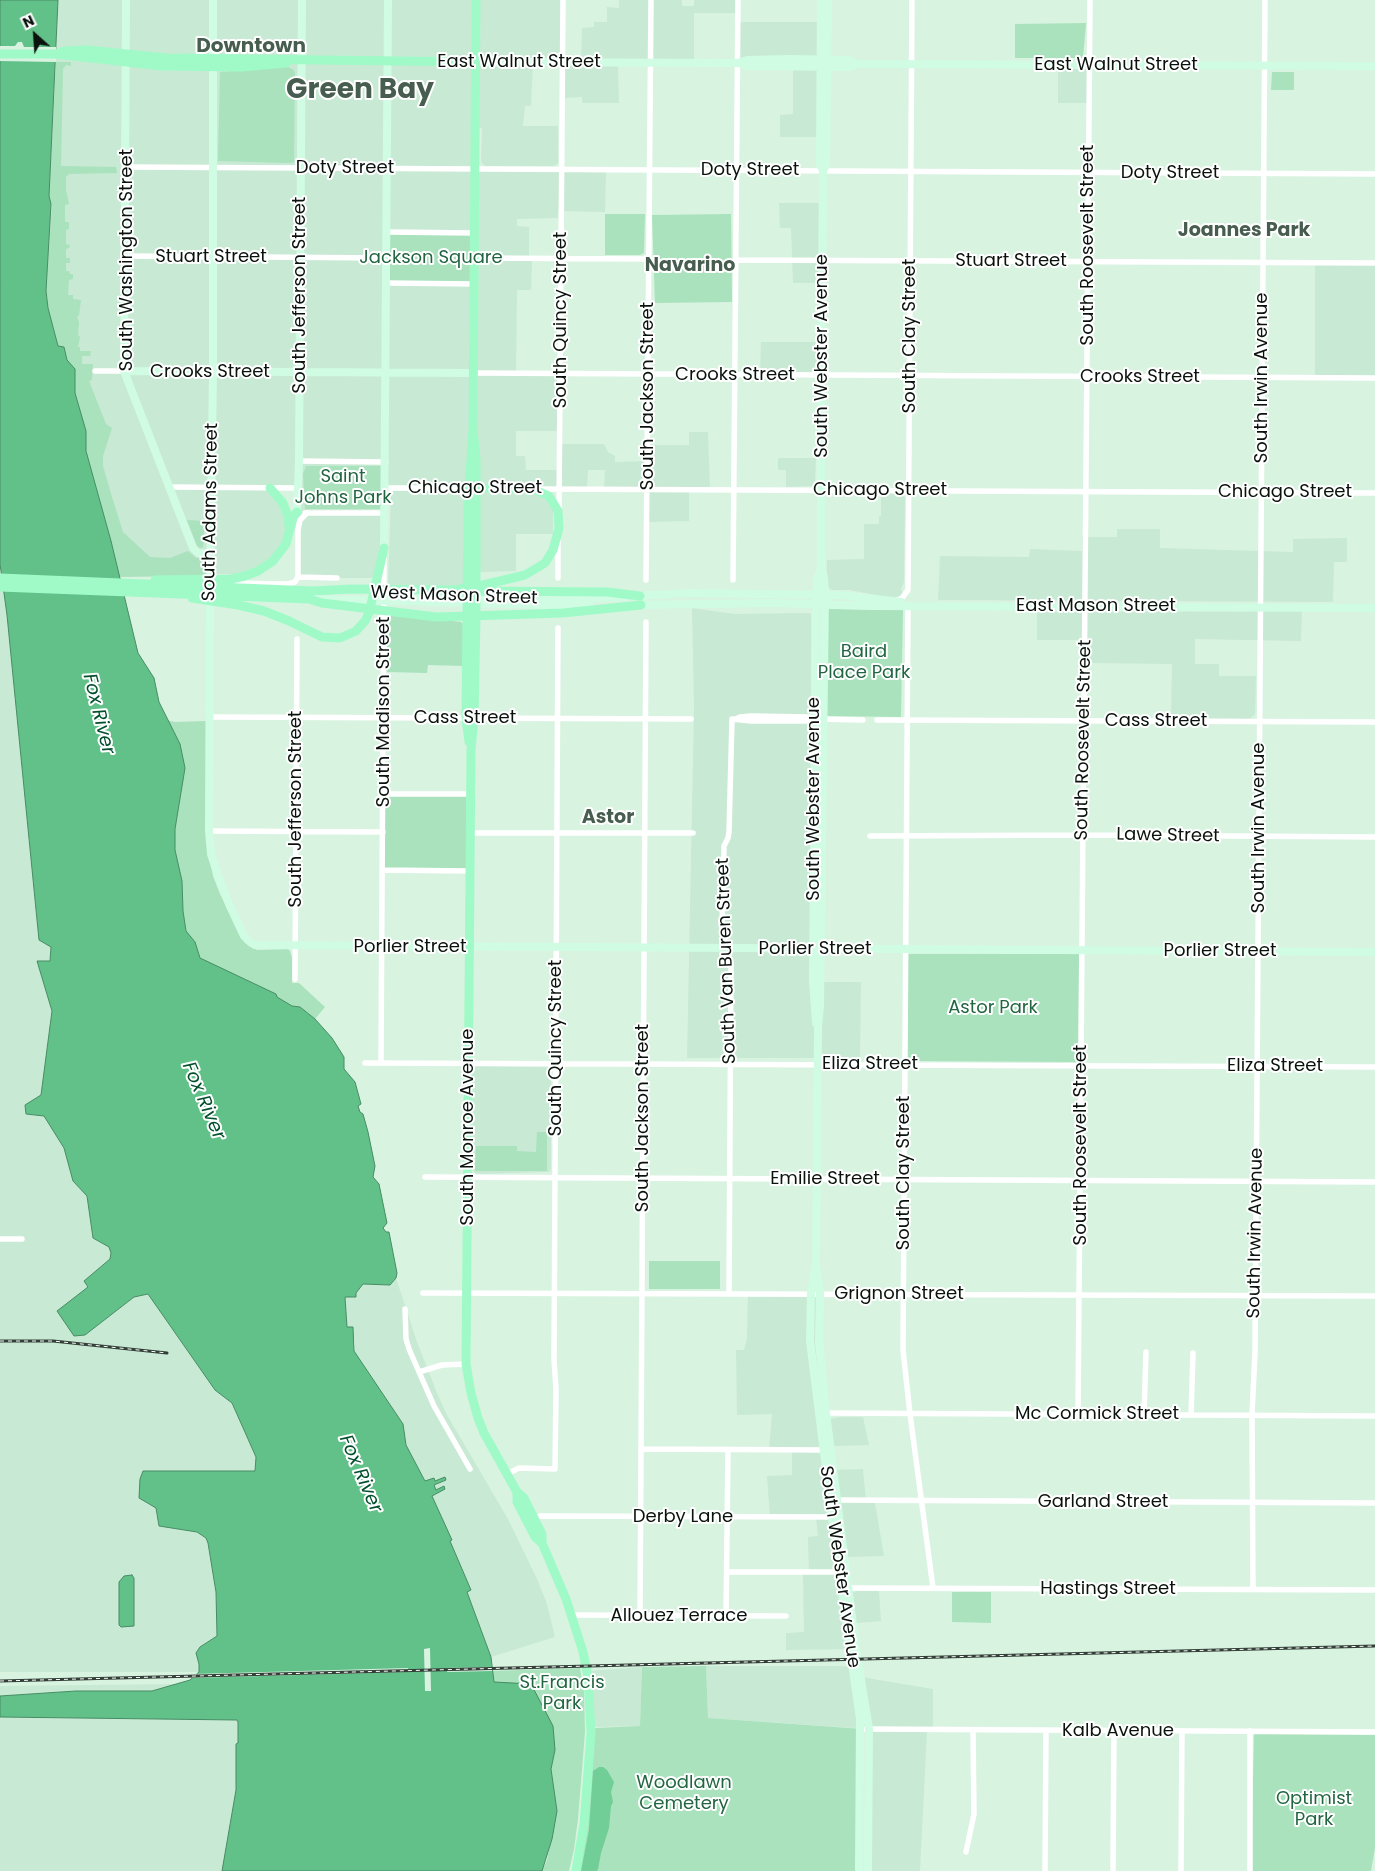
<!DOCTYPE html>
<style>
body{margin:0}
#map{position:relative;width:1375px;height:1871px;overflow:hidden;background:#d9f3e1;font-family:Poppins,sans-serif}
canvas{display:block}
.north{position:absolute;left:10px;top:10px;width:50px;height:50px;-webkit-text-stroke:4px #fff;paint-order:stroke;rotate:334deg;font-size:14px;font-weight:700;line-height:20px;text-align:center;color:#09120c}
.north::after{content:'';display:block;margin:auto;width:18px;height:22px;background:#09120c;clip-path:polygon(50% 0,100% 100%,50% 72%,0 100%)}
</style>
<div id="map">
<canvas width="1375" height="1871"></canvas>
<div class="north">N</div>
</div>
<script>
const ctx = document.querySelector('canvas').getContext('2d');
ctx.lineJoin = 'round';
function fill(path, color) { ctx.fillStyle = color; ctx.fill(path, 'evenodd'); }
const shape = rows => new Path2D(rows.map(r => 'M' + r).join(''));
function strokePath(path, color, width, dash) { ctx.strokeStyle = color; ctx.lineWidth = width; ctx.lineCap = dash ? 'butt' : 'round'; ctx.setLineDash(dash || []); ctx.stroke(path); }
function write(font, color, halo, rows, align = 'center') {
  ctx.font = font + ' Poppins,sans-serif'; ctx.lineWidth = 4; ctx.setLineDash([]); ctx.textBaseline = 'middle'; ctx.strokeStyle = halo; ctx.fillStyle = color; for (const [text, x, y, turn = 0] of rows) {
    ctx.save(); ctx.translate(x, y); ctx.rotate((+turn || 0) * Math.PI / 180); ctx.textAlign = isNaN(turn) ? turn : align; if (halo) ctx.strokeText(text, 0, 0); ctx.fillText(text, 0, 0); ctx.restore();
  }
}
fill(shape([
 [58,0,563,0,563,62,581,62,582,28,594,27,594,22,607,22,607,7,619,8,619,0,682,0,682,6,694,6,694,0,738,0,738,13,694,13,694,63,620,63,618,67,619,103,582,103,582,97,563,98,563,62,533,62,531,106,525,106,523,126,558,126,558,162,557,164,553,166,485,166,481,162,482,128,476,128,475,169,606,170,605,212,558,211,558,218,517,219,517,226,529,227,529,258,532,259,531,290,517,290,516,373,561,374,560,431,516,431,516,456,525,456,526,470,560,470,560,444,604,444,608,452,615,456,615,462,647,461,648,445,689,445,689,432,708,432,710,489,689,489,689,521,647,522,647,489,604,489,605,470,588,470,587,489,535,489,553,500,553,534,516,534,516,571,481,572,475,570,464,586,388,587,391,493,393,491,428,490,386,488,385,513,377,578,337,578,298,577,298,488,271,488,276,493,289,529,273,561,250,571,234,574,118,575,111,541,48,308,47,266,51,204,49,196],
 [738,22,820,22,820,137,780,137,780,115,793,114,793,60,738,63],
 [1058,65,1089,65,1089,103,1058,103],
 [779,203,823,203,822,283,793,283,791,228,780,228],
 [1315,263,1375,263,1375,378,1315,378],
 [761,342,822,342,822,375,760,375],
 [778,458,816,458,815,485,812,486,786,487,786,470,778,470],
 [881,493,903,493,905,498,904,582,901,589,903,594,897,599,849,590,832,590,829,588,827,584,827,560,864,559,864,524,879,524,879,516,881,516],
 [1117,529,1160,529,1160,548,1293,552,1293,539,1347,538,1347,562,1334,562,1333,602,938,600,940,556,1029,557,1030,549,1082,551,1082,537,1117,537],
 [0,587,4,588,7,615,39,939,51,946,50,961,37,961,52,1011,41,1095,25,1105,26,1114,44,1116,64,1148,73,1181,87,1196,93,1238,109,1247,111,1253,110,1259,85,1281,88,1287,85,1335,134,1297,148,1294,215,1390,232,1403,256,1457,255,1471,143,1471,146,1503,156,1507,159,1526,197,1532,206,1538,208,1543,216,1592,217,1636,200,1647,200,1672,0,1672],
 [692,608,734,614,810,613,811,615,810,982,861,982,860,1058,687,1058,694,709],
 [1302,611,1301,641,1195,639,1195,664,1219,664,1219,676,1256,676,1255,714,1250,719,1171,718,1172,664,1090,663,1090,640,1037,640,1037,612],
 [477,1066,551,1067,551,1169,549,1172,477,1174,474,1172,472,1169,473,1069],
 [396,1278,417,1342,437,1393,447,1415,508,1519,538,1581,547,1604,555,1637,491,1657,467,1592,471,1589,450,1541,452,1540,432,1495,436,1490,434,1485,446,1480,435,1481,434,1478,426,1481,406,1445,403,1424,354,1351,355,1343,353,1327,347,1327,345,1297,356,1297,356,1293,363,1284,390,1285],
 [820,1293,819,1336,835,1470,863,1469,866,1501,875,1503,884,1556,848,1557,856,1649,786,1650,786,1633,804,1632,803,1572,809,1572,808,1537,818,1536,816,1518,770,1518,767,1476,792,1475,792,1450,769,1450,772,1414,737,1415,736,1350,744,1350,747,1338,748,1294],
 [840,1417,863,1417,869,1445,834,1446,830,1419],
 [861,1590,879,1591,881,1621,856,1623,853,1592],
 [706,1666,859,1666,861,1677,933,1689,933,1730,927,1730,920,1871,868,1871,869,1729,708,1718],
 [642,1667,640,1726,591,1727,587,1671],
 [178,1684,152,1691,76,1691,0,1696,0,1686],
 [0,1717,236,1720,238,1722,238,1743,236,1745,236,1790,222,1871,0,1871]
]), '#c8e9d3');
fill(shape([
 [1086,23,1083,58,1015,58,1015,24],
 [56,62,71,62,71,66,66,65,63,69,61,166,116,167,117,173,69,174,66,177,66,190,69,204,65,205,65,222,69,222,69,229,66,230,66,244,70,245,69,248,66,249,66,258,70,258,70,263,66,263,66,271,69,271,70,274,73,274,73,279,69,280,68,295,73,295,73,299,81,300,79,315,77,317,79,322,78,335,80,337,78,347,80,347,80,351,91,351,90,356,82,356,82,364,93,364,92,380,89,381,106,424,112,428,103,456,103,466,112,497,123,532,150,557,170,558,188,551,196,558,202,558,205,561,206,576,118,577,118,575,111,541,86,451,86,431,75,393,75,369,67,360,64,347,58,346,48,308,46,291,52,205,49,196],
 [288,67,294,70,295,74,294,162,289,163,218,161,220,72],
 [1272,72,1294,72,1294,90,1271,90],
 [605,214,645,214,644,253,640,255,605,255],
 [731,214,732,302,655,303,652,215],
 [387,232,475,233,474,284,387,283],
 [306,466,383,466,381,509,305,509,303,474],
 [187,520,205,521,203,547,200,548,197,546],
 [827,609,903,610,901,717,825,716],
 [387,613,461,622,463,624,464,666,428,665,427,673,387,672],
 [166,720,175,722,206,721,206,833,213,876,220,894,245,943,257,950,288,949,290,951,292,958,292,983,299,983,325,1007,315,1019,300,1007,292,1006,277,997,276,994,235,975,172,957,195,942,186,932,183,911,182,881,175,850,175,829,185,768],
 [383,794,471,794,470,871,383,870],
 [908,954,1079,954,1078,1062,907,1061],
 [537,1132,547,1132,547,1171,475,1171,476,1146,517,1146,517,1151,536,1152],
 [649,1261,720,1261,720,1289,649,1289],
 [952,1592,991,1592,991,1623,952,1622],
 [706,1666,708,1718,863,1729,861,1871,580,1871,595,1728,640,1726,642,1667],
 [580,1668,584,1692,585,1732,578,1819,574,1849,569,1871,542,1871,547,1860,557,1811,551,1769,555,1750,494,1682,492,1671],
 [1254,1734,1375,1735,1375,1848,1371,1871,1251,1871]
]), '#a9e2bd');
fill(shape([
 [599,1767,603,1767,607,1770,614,1782,611,1792,613,1802,611,1806,609,1828,601,1853,598,1869,597,1871,581,1871,589,1830,593,1771]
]), '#70ce96');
const water = shape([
 [0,0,58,0,49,196,51,204,46,291,48,308,58,346,64,347,67,360,75,369,75,393,86,431,86,451,111,541,138,653,154,678,159,702,180,744,185,768,175,829,175,850,182,881,183,911,186,931,195,942,200,958,276,994,277,997,292,1006,300,1007,315,1019,332,1038,344,1057,344,1069,355,1082,361,1104,358,1106,360,1112,363,1114,368,1132,375,1166,373,1177,379,1184,387,1223,383,1228,386,1232,389,1232,397,1273,396,1278,390,1285,363,1284,356,1293,356,1297,345,1297,347,1327,353,1327,354,1351,403,1424,406,1445,425,1481,434,1478,435,1481,445,1477,446,1480,434,1485,436,1490,444,1486,445,1489,432,1496,452,1540,450,1541,471,1590,467,1592,491,1657,494,1682,531,1684,553,1726,555,1750,551,1769,557,1811,552,1839,542,1871,222,1871,236,1790,236,1744,238,1743,238,1722,237,1720,0,1717,0,1696,76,1691,152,1691,190,1680,199,1672,199,1664,196,1653,200,1647,217,1636,216,1592,208,1543,206,1538,197,1532,159,1526,156,1508,139,1498,140,1479,143,1471,255,1471,256,1457,232,1403,215,1390,148,1294,134,1297,85,1335,74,1336,57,1311,88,1287,84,1281,110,1259,111,1253,109,1247,93,1238,87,1196,73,1181,64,1148,44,1116,26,1114,25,1105,41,1095,52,1011,37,961,50,961,51,947,39,940,7,615,0,564,0,0],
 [132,1575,134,1578,134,1626,121,1627,119,1625,119,1582,124,1576,132,1575]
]);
fill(water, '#62c189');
strokePath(water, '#478c64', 1);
fill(shape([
 [18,42,22,42,24,47,56,47,56,62,0,61,0,46,15,46],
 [430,1648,431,1691,425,1691,424,1649],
 [492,1667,492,1671,447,1672,447,1668],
 [408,1668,408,1672,189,1678,194,1674]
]), '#d9f3e1');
strokePath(shape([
 [125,167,1375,174],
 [387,232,475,233],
 [125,256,387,258],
 [474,258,649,259],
 [736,260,1375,263],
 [387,283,474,284],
 [95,371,124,371],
 [473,373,1375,378],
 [299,461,386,462],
 [168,487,298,488],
 [386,488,468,488],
 [537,489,1375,493],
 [559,510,563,0],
 [305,513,385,513],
 [298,577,337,578],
 [558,578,558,541],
 [646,580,651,0],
 [733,580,738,0],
 [229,583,288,584,295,582,298,577,298,530,300,520,307,513],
 [895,601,902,598,908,590,912,0],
 [908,605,903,1350,910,1414,933,1588],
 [209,717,691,719],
 [736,719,740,717,751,716,809,717,815,719],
 [877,720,1375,722],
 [383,794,471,794],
 [209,831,383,832],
 [470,833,693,833],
 [870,836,1083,835,1375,837],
 [383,870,470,871],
 [295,979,297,639],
 [381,1062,384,559],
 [365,1063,1375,1067],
 [425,1177,1375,1182],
 [0,1239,22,1239],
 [423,1293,1375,1296],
 [729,1294,731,965,722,928,724,846,728,838,729,832,732,719,751,721,805,721,815,719,863,720],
 [405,1309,406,1339,409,1349,434,1406,470,1469],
 [419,1372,442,1365,466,1364],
 [823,1413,1375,1416],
 [1078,1414,1090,0],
 [1144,1415,1146,1352],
 [1191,1415,1193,1353],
 [641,1449,827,1450],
 [507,1474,519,1468,555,1469,556,1389,554,1359,558,628],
 [835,1500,1375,1503],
 [532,1520,540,1516,834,1517],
 [727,1572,842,1572],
 [846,1588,1375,1590],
 [1253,1589,1252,1414,1255,1353,1265,0],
 [572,1615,786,1616],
 [640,1615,646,622],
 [726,1616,728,1450],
 [865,1729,1375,1732],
 [966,1852,974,1814,973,1730],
 [1045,1871,1046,1730],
 [1113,1871,1114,1731],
 [1181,1871,1182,1731],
 [1250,1871,1250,1731]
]), '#fff', 5.5);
strokePath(shape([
 [126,0,124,371,193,548,198,553,210,554],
 [821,0,820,164,823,171],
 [828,0,826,165,823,171,823,176,821,436,821,571,824,577,825,595,820,1005,818,1027,816,1264,811,1293,810,1341,839,1572,860,1719,859,1871],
 [476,62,738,63,747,66,849,67,857,64],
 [738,63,747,60,790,59,848,60,857,64,1375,66],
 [124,371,473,373],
 [297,512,299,461,302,0],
 [384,548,388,0],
 [210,583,213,372,213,0],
 [376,593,558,600,624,597],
 [636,596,690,593,840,595,901,602],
 [210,597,209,831,211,854,218,876,229,904,244,936,250,942,255,945,1375,952],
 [314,599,590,606],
 [636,605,774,603,872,606,1375,608],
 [816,1023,813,980,816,628,817,579,821,571],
 [817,1271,820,1293,819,1342,826,1413,856,1649,869,1729,868,1871]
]), '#d0fce4', 8);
strokePath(shape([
 [0,54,56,54,162,66,242,67,286,63],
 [56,54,65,51,87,50,166,58,476,62],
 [473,430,476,458,476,615,474,718,471,750,466,1364,471,1393,478,1418,484,1433,517,1492,524,1498,542,1534,542,1543],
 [270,488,283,503,288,516,289,526],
 [0,578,313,591,351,589,454,590,479,586,525,575,545,563,553,550,559,528,558,511,549,496,533,489,471,488],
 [155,580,231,579,245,576,258,571,273,561,286,544,293,517,297,512],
 [0,587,309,599,322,603,436,617,563,613,641,605],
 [476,591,607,592,640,596],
 [192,598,238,605,264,611,289,621,322,637,340,638,356,631,365,621,369,613,384,548],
 [469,742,466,718,468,504,473,430,476,0],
 [517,1492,517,1502,535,1537,542,1543,566,1599,583,1652,588,1677,591,1733,584,1824,576,1871]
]), '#a0fac8', 9);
const rail = shape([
 [0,1341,53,1341,167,1353],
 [0,1681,1375,1646]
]);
strokePath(rail, '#323f36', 3);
strokePath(rail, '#fff', 1, [4]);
write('18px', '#09120c', '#fff', [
 ["East Walnut Street",519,62],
 ["East Walnut Street",1116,65],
 ["Doty Street",345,168],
 ["Doty Street",750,170],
 ["Doty Street",1170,173],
 ["South Roosevelt Street",1088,245,-90],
 ["Stuart Street",211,257],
 ["South Washington Street",127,260,-90],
 ["Stuart Street",1011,261],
 ["South Jefferson Street",300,295,-90],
 ["South Quincy Street",561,320,-90],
 ["South Clay Street",910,336,-90],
 ["South Webster Avenue",822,356,-90],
 ["Crooks Street",210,372],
 ["Crooks Street",735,375],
 ["Crooks Street",1140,377],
 ["South Irwin Avenue",1262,378,-90],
 ["South Jackson Street",648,396,-90],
 ["Chicago Street",475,488],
 ["Chicago Street",880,490],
 ["Chicago Street",1285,492],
 ["South Adams Street",211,512,-89],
 ["West Mason Street",454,596,2],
 ["East Mason Street",1096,606],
 ["South Madison Street",384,712,-90],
 ["Cass Street",465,718],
 ["Cass Street",1156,721],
 ["South Roosevelt Street",1084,740,-89],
 ["South Webster Avenue",814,799,-90],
 ["South Jefferson Street",296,809,-90],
 ["South Irwin Avenue",1259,828,-90],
 ["Lawe Street",1168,836,1],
 ["Porlier Street",410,947],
 ["Porlier Street",815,949],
 ["Porlier Street",1220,951],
 ["South Van Buren Street",727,961,-92],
 ["South Quincy Street",556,1048,-90],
 ["Eliza Street",870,1064],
 ["Eliza Street",1275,1066],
 ["South Jackson Street",643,1118,-90],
 ["South Monroe Avenue",468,1127,-90],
 ["South Roosevelt Street",1081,1145,-90],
 ["South Clay Street",904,1173,-90],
 ["Emilie Street",825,1179],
 ["South Irwin Avenue",1256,1233,-89],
 ["Grignon Street",899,1294],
 ["Mc Cormick Street",1097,1414],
 ["Garland Street",1103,1502],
 ["Derby Lane",683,1517],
 ["South Webster Avenue",839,1567,82],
 ["Hastings Street",1108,1589],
 ["Allouez Terrace",679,1616],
 ["Kalb Avenue",1118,1731]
]);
write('18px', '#226541', '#fff', [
 ["Jackson Square",431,258],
 ["Saint",343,477],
 ["Johns Park",343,498],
 ["Baird",864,652],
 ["Place Park",864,673],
 ["Astor Park",993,1008],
 ["St.Francis",562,1683],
 ["Park",562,1704],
 ["Woodlawn",684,1783],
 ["Cemetery",684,1804],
 ["Optimist",1314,1799],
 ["Park",1314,1820]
]);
write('bold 19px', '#475d4f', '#fff', [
 ["Joannes Park",1244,231],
 ["Navarino",690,266],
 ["Astor",608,818]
]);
write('italic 19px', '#03502d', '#fff', [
 ["Fox River",98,714,76],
 ["Fox River",203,1101,67],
 ["Fox River",360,1474,67]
]);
write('bold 20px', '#475d4f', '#fff', [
 ["Downtown",251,47]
]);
write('bold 28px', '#475d4f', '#fff', [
 ["Green Bay",360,91]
]);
</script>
